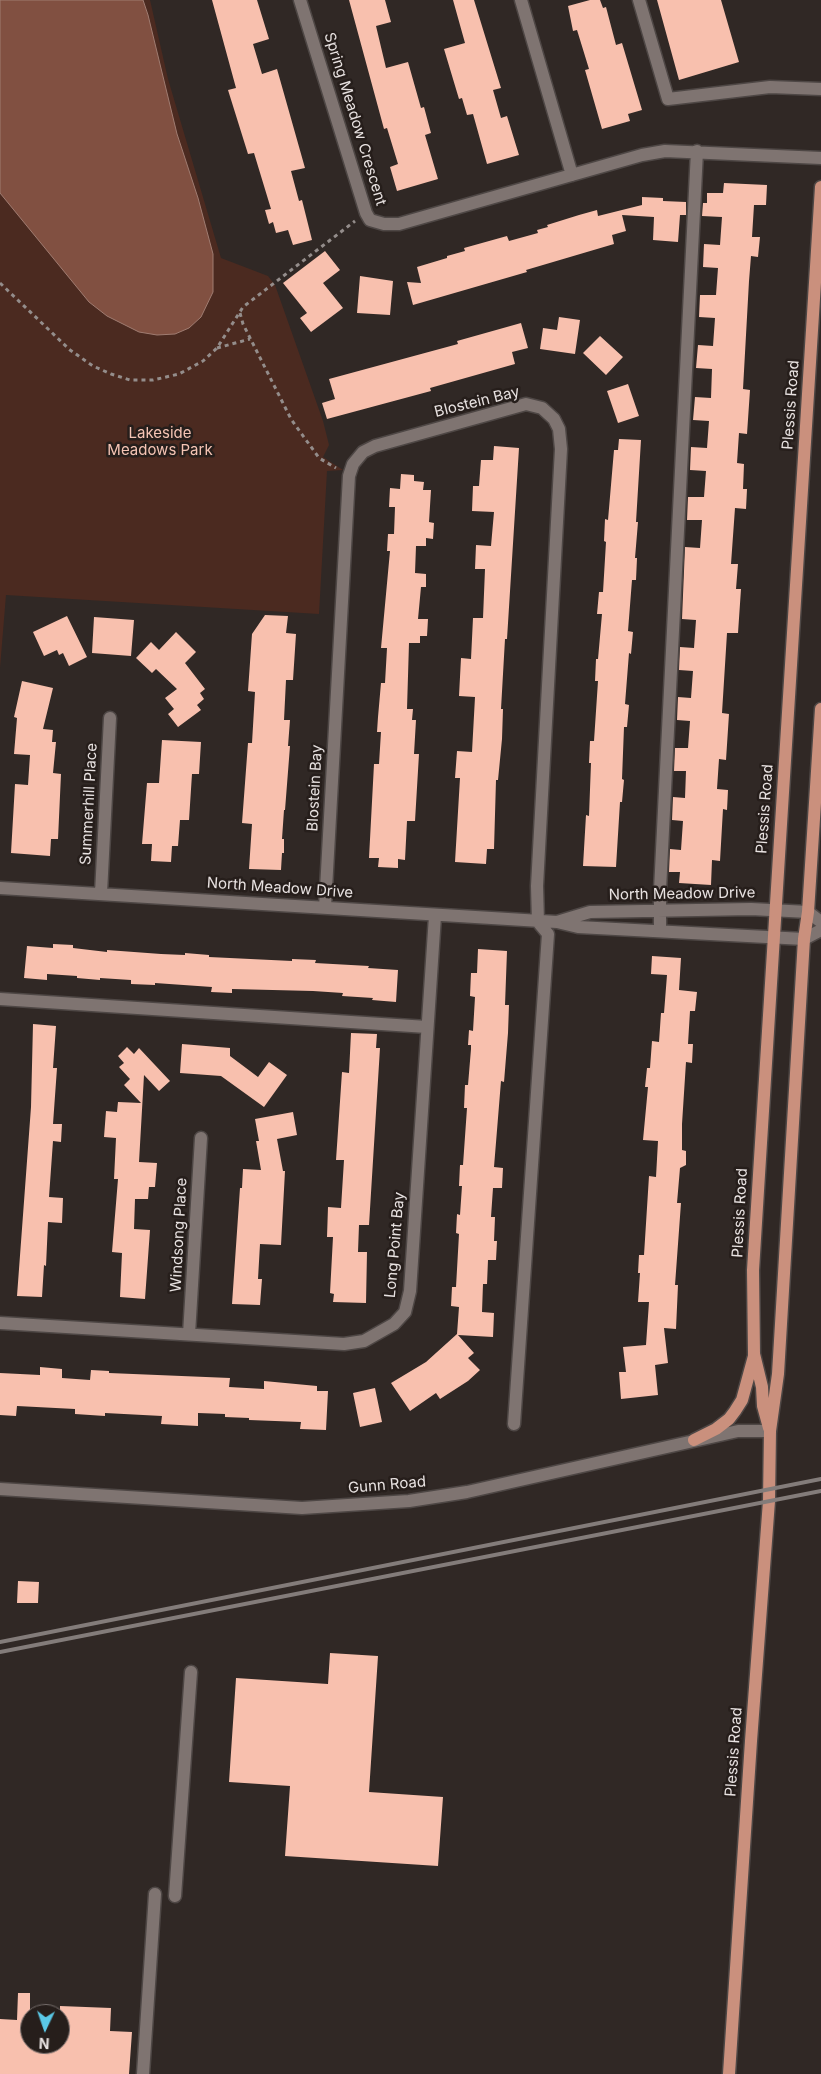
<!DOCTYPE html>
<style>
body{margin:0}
#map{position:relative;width:821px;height:2074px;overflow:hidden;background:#302825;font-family:Inter,sans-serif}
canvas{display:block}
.north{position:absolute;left:20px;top:2004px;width:50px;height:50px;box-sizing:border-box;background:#261e1b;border:1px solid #746c6a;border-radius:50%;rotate:183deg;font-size:14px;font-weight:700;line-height:20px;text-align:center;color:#e8e2e1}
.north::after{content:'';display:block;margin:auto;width:18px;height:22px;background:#5ac8e6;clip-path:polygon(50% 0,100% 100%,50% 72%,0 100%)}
</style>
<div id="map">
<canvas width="821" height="2074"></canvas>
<div class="north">N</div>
</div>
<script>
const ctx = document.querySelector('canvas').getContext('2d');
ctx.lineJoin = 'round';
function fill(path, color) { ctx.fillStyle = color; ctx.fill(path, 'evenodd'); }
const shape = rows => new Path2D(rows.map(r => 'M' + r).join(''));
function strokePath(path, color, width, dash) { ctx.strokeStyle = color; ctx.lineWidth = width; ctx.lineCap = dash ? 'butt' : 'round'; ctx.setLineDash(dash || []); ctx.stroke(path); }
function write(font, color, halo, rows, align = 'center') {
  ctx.font = font + ' Inter,sans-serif'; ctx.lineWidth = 5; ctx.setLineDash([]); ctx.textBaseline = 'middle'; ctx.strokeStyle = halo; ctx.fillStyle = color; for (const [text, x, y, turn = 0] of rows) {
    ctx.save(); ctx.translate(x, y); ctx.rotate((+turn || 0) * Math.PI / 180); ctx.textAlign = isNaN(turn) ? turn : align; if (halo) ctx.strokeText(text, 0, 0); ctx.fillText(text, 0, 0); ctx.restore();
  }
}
fill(shape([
 [0,0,150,0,168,79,221,258,268,276,275,285,323,421,329,445,323,457,343,470,327,471,319,614,6,595,0,668]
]), '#4b2a20');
const water = shape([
 [0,0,143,0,148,15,177,134,198,198,213,254,213,292,201,317,189,328,175,334,157,335,139,332,107,316,89,302,0,193,0,0]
]);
fill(water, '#815041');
strokePath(water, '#a07c71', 1);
fill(shape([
 [212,0,257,0,269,39,253,44,262,74,277,69,305,168,291,171,299,201,302,200,312,240,293,245,288,230,276,233,273,222,269,224,265,210,271,209,254,153,248,154,228,90,236,88],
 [349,0,385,0,391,22,376,26,386,68,408,62,421,108,424,107,431,133,425,135,438,179,397,191,390,167,398,164,387,128,384,129],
 [453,0,474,0,501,88,493,90,501,118,507,116,519,155,487,164,473,114,467,115,462,98,459,99,444,49,465,43],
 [590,0,600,0,603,8,606,7,616,45,622,43,642,110,628,114,630,121,602,129,585,70,589,69,577,30,573,31,568,6],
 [657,0,721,0,739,62,679,80],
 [724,183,767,185,766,205,754,205,752,237,760,237,758,257,751,256,749,281,743,389,750,390,747,434,739,433,737,463,744,464,743,489,747,489,746,509,735,508,731,564,738,564,736,589,741,589,738,633,727,633,722,713,729,714,726,760,719,759,717,789,728,790,727,810,723,809,720,861,712,860,711,885,679,883,680,872,669,872,670,849,681,850,683,821,672,820,673,797,685,798,686,771,674,771,675,748,688,748,690,721,677,720,678,697,691,698,693,671,679,670,680,647,694,648,696,620,682,619,685,547,700,548,702,520,687,520,688,497,704,497,706,471,690,470,691,447,707,448,709,421,693,420,695,397,711,398,712,369,696,368,698,345,713,346,715,318,699,317,700,295,716,295,718,268,703,267,704,244,720,245,722,217,702,216,703,203,707,203,707,193,723,193],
 [642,197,663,198,663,201,686,202,686,215,680,215,678,242,653,240,654,217,622,215,626,231,612,235,614,244,526,270,527,272,413,305,407,282,421,283,417,267,447,258,447,256,465,251,464,248,507,236,509,241,538,233,537,230,548,227,547,225,579,215,597,210,598,216,642,205],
 [325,251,340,270,323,283,343,308,311,332,300,318,307,313,283,283],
 [360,276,393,281,390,315,357,313],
 [559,317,580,320,575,354,540,349,543,328,557,330],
 [521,323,528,348,512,352,515,364,430,388,431,391,327,419,322,403,335,399,329,379,458,344,457,341],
 [600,336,623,357,606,375,583,353],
 [628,384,639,416,618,423,607,391],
 [619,439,641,440,636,522,638,522,635,558,637,558,636,580,632,580,628,631,633,632,631,654,629,653,625,704,629,705,627,727,624,727,622,779,624,780,622,802,620,802,616,867,583,866,586,815,589,816,591,763,589,763,590,741,594,741,598,681,595,681,596,659,598,659,602,614,597,614,599,592,603,592,606,542,604,541,605,519,608,520,614,450,618,450],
 [494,446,519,448,507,639,505,639,501,709,503,709,502,739,498,780,496,780,494,849,487,849,486,864,455,862,460,778,455,778,457,751,472,752,475,697,459,696,461,658,471,659,473,618,483,618,485,569,475,569,476,545,491,546,494,512,472,511,473,486,479,486,481,460,493,460],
 [401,474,414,475,414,481,424,482,423,490,431,490,429,522,434,523,433,539,426,538,426,546,416,546,415,573,426,574,426,587,421,587,418,619,428,619,427,636,420,636,420,643,409,643,407,709,413,709,412,720,416,720,414,754,419,754,415,821,407,821,405,860,398,859,398,868,378,867,379,858,369,858,374,764,379,764,381,732,377,732,378,717,381,683,385,683,387,648,381,648,390,551,387,551,388,534,394,534,395,507,389,507,390,488,400,489],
 [265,615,288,616,286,633,296,634,293,680,286,680,284,720,290,720,288,746,290,746,285,810,284,810,282,839,284,839,284,853,282,853,281,870,249,869,252,824,242,823,248,743,252,743,255,692,248,691,252,634],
 [67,616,87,657,69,666,63,653,59,655,57,650,44,656,33,632],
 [94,617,134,620,131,656,92,653],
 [176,632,196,652,185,663,205,689,200,693,204,699,197,705,201,710,178,727,168,714,174,709,165,698,177,689,156,669,152,673,136,658,151,642,159,650],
 [22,681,53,688,43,729,53,730,52,742,56,742,53,773,61,774,58,839,51,839,50,856,11,853,15,784,28,785,30,755,14,754,17,718,14,717],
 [162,740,201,742,199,774,192,774,189,820,180,820,178,846,172,846,171,862,151,861,152,844,142,844,147,783,159,783],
 [53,944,73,945,73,948,107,952,107,950,161,954,185,955,185,953,209,955,209,957,292,961,292,959,316,960,315,963,369,966,368,968,398,970,396,1002,372,1000,373,998,342,996,343,993,313,991,232,989,232,993,211,992,212,987,155,983,155,985,131,984,131,980,100,978,100,980,77,978,77,976,47,974,47,980,24,978,27,946,53,948],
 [478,949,507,951,505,1005,509,1005,508,1033,504,1082,501,1081,494,1167,503,1168,502,1188,493,1188,491,1217,495,1217,494,1241,497,1241,496,1260,488,1260,487,1284,483,1284,482,1312,494,1313,493,1337,458,1335,474,1353,468,1358,480,1370,468,1381,440,1399,436,1393,410,1411,391,1383,426,1362,457,1334,459,1307,451,1306,452,1287,456,1287,459,1234,456,1233,457,1214,460,1215,462,1186,459,1186,460,1165,463,1165,467,1108,464,1108,465,1085,468,1085,471,1049,471,1045,468,1045,469,1030,473,1031,475,997,470,996,471,973,477,973],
 [652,956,681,958,679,990,697,992,695,1011,690,1011,688,1044,693,1044,692,1063,686,1062,682,1124,682,1150,686,1151,686,1165,680,1168,677,1203,681,1203,675,1285,678,1285,676,1329,664,1328,668,1363,655,1365,658,1395,621,1399,619,1372,626,1372,623,1347,646,1345,649,1302,638,1302,640,1273,638,1273,639,1255,644,1255,649,1176,656,1177,658,1141,643,1140,648,1087,645,1087,647,1068,650,1068,652,1041,659,1042,661,1013,664,1013,667,975,651,974],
 [33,1024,56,1026,53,1068,57,1068,53,1124,62,1124,61,1142,53,1141,49,1197,63,1198,62,1223,48,1222,46,1266,44,1265,42,1297,17,1296,31,1107],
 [351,1033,377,1034,376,1048,380,1048,369,1225,359,1225,358,1252,367,1252,366,1303,333,1302,334,1294,330,1293,333,1237,327,1237,328,1207,341,1208,344,1160,336,1160,342,1072,349,1073],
 [182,1044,230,1048,230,1056,258,1077,269,1062,287,1075,264,1107,221,1076,180,1073],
 [127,1047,134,1054,139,1048,170,1081,159,1091,144,1075,139,1162,157,1163,155,1187,149,1187,148,1199,135,1199,134,1229,150,1230,145,1299,120,1297,122,1253,112,1252,118,1179,114,1179,116,1138,104,1137,106,1111,117,1112,118,1102,141,1103,124,1085,130,1079,119,1067,124,1063,118,1056],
 [293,1112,297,1135,277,1139,283,1171,285,1171,281,1245,260,1244,258,1279,262,1279,260,1305,232,1304,240,1188,242,1188,243,1169,261,1170,256,1141,259,1141,255,1119],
 [40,1367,62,1369,62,1378,90,1380,91,1370,109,1371,109,1373,230,1378,229,1387,264,1389,264,1381,317,1386,317,1391,328,1391,326,1430,300,1429,301,1422,249,1420,249,1418,225,1417,225,1414,198,1413,198,1426,161,1424,162,1416,105,1413,105,1416,75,1414,75,1409,17,1406,16,1416,0,1415,0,1373,40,1375],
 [375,1388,382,1422,360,1427,353,1393],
 [18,1581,39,1582,38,1603,17,1603],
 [330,1653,378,1656,369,1792,443,1797,438,1866,285,1856,290,1786,229,1782,236,1678,328,1684],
 [18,1993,30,1993,30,2044,60,2044,60,2006,111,2008,110,2031,132,2032,129,2074,0,2074,0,2019,17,2020]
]), '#f8c0ae');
const minor = shape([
 [300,0,366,213,370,220,384,224,399,224,642,155,665,151,821,158],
 [521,0,572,175],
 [639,0,668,99,770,87,821,89],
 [0,888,557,922,578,927,804,939,821,930],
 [101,893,110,718],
 [325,907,349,476,353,464,363,452,375,446,526,404,542,408,554,419,559,429,561,449,537,886,538,922,548,934,514,1424],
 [557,922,590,912,751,909,808,912,821,922],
 [660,931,660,890,697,151],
 [0,999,427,1027],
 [0,1323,344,1344,364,1341,394,1324,405,1312,410,1291,435,916],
 [189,1334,201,1138],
 [0,1489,302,1508,409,1501,467,1492,738,1431,770,1431],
 [175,1896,191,1672],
 [143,2074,155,1894]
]);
const major = shape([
 [769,1428,763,1406,762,1387,754,1354,753,1270,821,187],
 [694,1440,716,1429,729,1419,735,1411,742,1400,754,1356],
 [729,2074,751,1741,769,1501,770,1431,778,1374,804,939,808,912,821,709]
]);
strokePath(minor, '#4e4745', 15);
strokePath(major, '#4e4745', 15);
strokePath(shape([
 [0,283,70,350,93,366,111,374,130,380,153,380,179,374,203,361,217,348,243,307,355,221],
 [240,313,243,324,291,419,319,458,336,468],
 [217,348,250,339]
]), '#948d8b', 3, [4, 4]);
strokePath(minor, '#7f7471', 12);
strokePath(major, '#ca907d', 12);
strokePath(shape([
 [0,1642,821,1479],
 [0,1652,821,1491]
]), '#837c7a', 4);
write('15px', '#e8e2e1', '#261e1b', [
 ["Spring Meadow Crescent",355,119,73],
 ["Blostein Bay",477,402,-14],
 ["Plessis Road",791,405,-86],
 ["Blostein Bay",315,788,-87],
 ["Summerhill Place",89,804,-87],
 ["Plessis Road",765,809,-86],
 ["North Meadow Drive",280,888,4],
 ["North Meadow Drive",682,894,-1],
 ["Plessis Road",740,1213,-87],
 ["Windsong Place",179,1235,-87],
 ["Long Point Bay",395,1245,-85],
 ["Gunn Road",387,1485,-5],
 ["Plessis Road",734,1752,-86]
]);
write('15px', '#f5c4b4', '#261e1b', [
 ["Lakeside",160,433],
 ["Meadows Park",160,450]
]);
</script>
